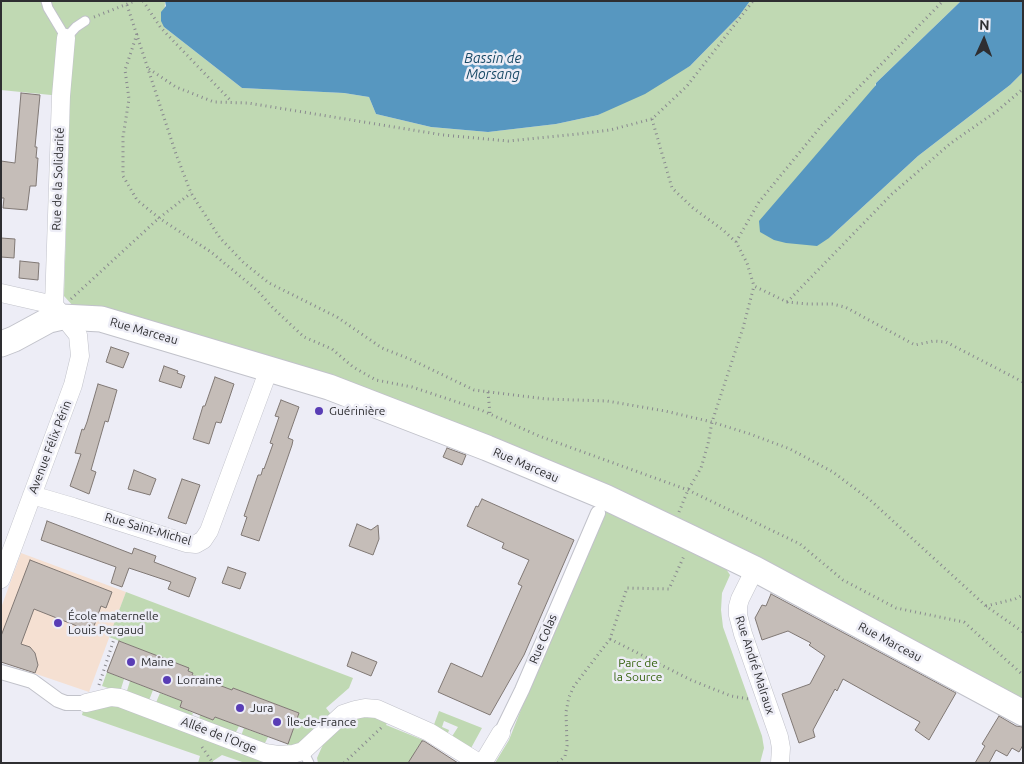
<!DOCTYPE html>
<meta charset="utf-8">
<style>
body{margin:0}
#map{position:relative;width:1024px;height:764px;overflow:hidden;background:#ededf6;font-family:Ubuntu,sans-serif}
canvas{display:block}
.frame{position:absolute;inset:0;border:2px solid #2e2e31;pointer-events:none}
.north{position:absolute;left:959px;top:15px;width:50px;height:50px;-webkit-text-stroke:4px #ededf6;paint-order:stroke;rotate:2deg;font-size:14px;font-weight:700;line-height:20px;text-align:center;color:#2e2e31}
.north::after{content:'';display:block;margin:auto;width:18px;height:22px;background:#2e2e31;clip-path:polygon(50% 0,100% 100%,50% 72%,0 100%)}
</style>
<div id="map">
<canvas width="1024" height="764"></canvas>
<div class="frame"></div>
<div class="north">N</div>
</div>
<script>
const ctx = document.querySelector('canvas').getContext('2d');
ctx.lineJoin = 'round';
function fill(path, color) { ctx.fillStyle = color; ctx.fill(path, 'evenodd'); }
const shape = rows => new Path2D(rows.map(r => 'M' + r).join(''));
function strokePath(path, color, width, dash) { ctx.strokeStyle = color; ctx.lineWidth = width; ctx.lineCap = dash ? 'butt' : 'round'; ctx.setLineDash(dash || []); ctx.stroke(path); }
function write(font, color, halo, rows, align = 'center') {
  ctx.font = font + ' Ubuntu,sans-serif'; ctx.lineWidth = 5; ctx.setLineDash([]); ctx.textBaseline = 'middle'; ctx.strokeStyle = halo; ctx.fillStyle = color; for (const [text, x, y, turn = 0] of rows) {
    ctx.save(); ctx.translate(x, y); ctx.rotate((+turn || 0) * Math.PI / 180); ctx.textAlign = isNaN(turn) ? turn : align; if (halo) ctx.strokeText(text, 0, 0); ctx.fillText(text, 0, 0); ctx.restore();
  }
}
fill(shape([
 [21,553,126,592,89,692,1,662,1,608]
]), '#f5e0d2');
fill(shape([
 [1,1,165,1,164,27,242,88,344,93,369,97,376,114,431,127,488,132,556,124,598,115,690,66,739,16,750,1,961,1,876,83,829,238,918,156,1010,85,1023,72,1023,705,651,507,74,307,64,296,70,101,61,96,1,90],
 [607,506,721,561,730,575,722,593,721,610,723,627,762,736,764,748,760,763,495,763,509,740,557,618,560,615],
 [126,592,353,678,349,688,326,708,333,717,300,744,286,748,299,713,233,688,232,690,192,675,193,673,188,671,188,668,109,637],
 [107,672,124,679,120,692,102,686],
 [130,681,153,690,148,703,126,694],
 [160,693,182,701,180,707,193,713,191,718,155,705],
 [109,702,296,761,299,763,245,763,222,755,213,761,213,763,198,763,200,756,82,715,84,707],
 [439,711,482,728,470,750,451,738,458,727,444,721,442,727,449,730,447,736,432,730],
 [365,714,388,721,386,725,423,740,416,750,412,763,409,761,408,763,318,763,317,758,325,740,347,721],
 [200,715,213,720,215,717,239,726,235,734,199,720],
 [244,728,268,737,264,745,241,736]
]), '#c0d9b3');
fill(shape([
 [165,1,750,1,739,16,690,66,645,94,598,115,556,124,488,132,431,127,376,114,369,97,344,93,242,88,164,27,161,21,161,12,166,6],
 [961,1,1023,1,1023,72,1010,85,918,156,829,238,817,246,786,243,774,240,760,232,759,221,876,85,876,83]
]), '#5797c0');
const building = shape([
 [21,93,40,95,35,147,37,147,36,158,38,158,36,186,30,186,27,210,3,208,4,198,1,198,1,161,15,163,21,93],
 [1,238,15,239,14,258,1,257,1,238],
 [20,261,39,263,38,280,19,278,20,261],
 [111,347,129,353,123,368,106,362,111,347],
 [164,366,178,371,177,373,185,376,181,388,159,381,164,366],
 [215,377,234,384,221,423,216,422,209,444,193,439,203,406,205,406,215,377],
 [98,384,117,390,108,422,105,421,91,470,96,472,89,494,70,486,81,454,75,453,82,429,84,430,87,422,98,384],
 [281,400,299,407,288,438,293,440,292,445,259,541,241,535,247,517,244,516,258,475,261,475,263,468,264,469,273,444,270,443,279,417,275,416,281,400],
 [447,448,466,455,462,465,443,457,447,448],
 [134,470,156,479,150,495,128,489,134,470],
 [182,479,200,485,186,524,168,518,182,479],
 [482,499,574,540,524,655,490,715,438,692,451,663,482,677,522,586,518,584,529,560,502,548,504,543,467,526,476,506,478,507,482,499],
 [47,521,132,554,134,548,156,556,154,562,196,578,189,597,168,589,171,582,129,568,122,587,111,583,116,567,41,540,47,521],
 [357,524,371,530,378,525,379,539,373,555,349,546,357,524],
 [30,560,112,592,106,608,101,606,92,632,34,609,21,644,30,647,35,653,38,665,35,673,1,662,1,636,30,560],
 [228,567,246,573,240,589,222,583,228,567],
 [771,594,956,693,929,740,915,730,920,722,843,679,837,691,835,689,813,730,815,737,799,743,782,694,810,684,825,656,809,645,811,643,788,631,762,640,755,618,762,605,766,606,771,594],
 [119,641,189,668,188,671,193,673,192,675,232,690,233,688,299,713,288,744,215,717,213,720,180,707,182,701,107,672,119,641],
 [352,652,377,662,371,676,347,666,352,652],
 [999,716,1016,726,1023,727,1023,745,1019,752,1012,748,1007,756,996,750,989,763,975,763,985,746,982,744,999,716],
 [422,741,424,741,458,763,408,763,422,741]
]);
fill(building, '#c5bdb8');
strokePath(building, '#807874', 1);
const service = shape([
 [46,1,48,8,66,38,76,27,85,21],
 [303,751,309,763]
]);
const pedestrian = shape([
 [1,672,32,681,58,700,66,703,86,703],
 [501,733,522,690,598,513]
]);
const minor = shape([
 [1,293,54,305],
 [32,495,73,507,186,543,196,544,203,540,209,531,269,369],
 [755,569,740,599,738,606,738,615,743,634,779,737,781,748,780,763],
 [1,579,73,385,80,356,78,335,54,305,61,96,66,38],
 [86,703,111,697,120,698,265,753,278,755,293,754,303,751,343,714,355,710,365,708,377,709,429,732,479,763],
 [483,763,501,733]
]);
const secondary = shape([
 [1,344,14,339,49,320,62,317,101,319,329,387,487,448,605,497,691,538,755,569,1023,713]
]);
strokePath(service, '#c1c2ca', 11);
strokePath(pedestrian, '#c1c2ca', 16);
strokePath(minor, '#c1c2ca', 19);
strokePath(secondary, '#c1c2ca', 27);
strokePath(shape([
 [143,1,161,28,232,102],
 [127,5,176,154,191,193,220,238,244,263,269,283,337,317,382,348,412,360,474,390,546,399,607,401,665,411,712,422,750,434,790,449,833,472,869,499,986,606,1023,632],
 [94,17,135,1],
 [137,34,125,70,129,99,123,137,123,176,137,200,159,218,211,252,258,291,273,308,304,337,332,349,353,367,376,380,412,387,481,410,539,436,688,490,800,544,843,580,896,608,964,622,1023,675],
 [149,69,176,87,214,102,248,103,443,135,508,141,578,134,610,130,652,119,687,86,753,1],
 [652,119,672,188,693,208,723,230,736,242,747,263,754,286,787,302,808,304,832,304,845,307,915,345,934,341,946,342,1023,382],
 [736,242,759,202,822,125,943,1],
 [71,299,159,218,191,193],
 [787,302,892,194,951,143,997,111,1023,89],
 [488,392,490,414],
 [679,512,688,490,701,468,708,444,712,422,743,328,754,286],
 [986,606,1015,599,1023,595],
 [610,639,691,680,731,696,749,699],
 [99,685,114,639],
 [202,747,213,763],
 [344,763,382,727],
 [558,763,565,756,567,746,566,712,569,697,574,686,610,639,627,588,669,589,684,556]
]), '#89898f', 3, [1, 4]);
strokePath(service, '#fff', 9);
strokePath(pedestrian, '#fff', 14);
strokePath(minor, '#fff', 18);
strokePath(secondary, '#fff', 25);
for (const [x, y, r, color] of [
 [319,411,5,"#593db5"],
 [58,623,5,"#593db5"],
 [131,662,5,"#593db5"],
 [167,680,5,"#593db5"],
 [240,708,5,"#593db5"],
 [277,722,5,"#593db5"]
]) { const dot = new Path2D(); dot.arc(x, y, r, 0, 2 * Math.PI); ctx.fillStyle = color; ctx.fill(dot); strokePath(dot, '#ededf6', 2); }
write('12px', '#2e2e31', '#ededf6', [
 ["Rue de la Solidarité",58,179,-88],
 ["Rue Marceau",144,331,16],
 ["Avenue Félix Périn",50,447,-69],
 ["Rue Marceau",526,465,23],
 ["Rue Saint-Michel",148,529,16],
 ["Rue Colas",543,639,-67],
 ["Rue Marceau",890,642,28],
 ["Rue André Malraux",755,665,72],
 ["Allée de l'Orge",219,735,21]
]);
write('12px', '#2e2e31', '#ededf6', [
 ["Guérinière",329,411],
 ["École maternelle",68,616],
 ["Louis Pergaud",68,630],
 ["Maine",141,662],
 ["Lorraine",177,680],
 ["Jura",250,708],
 ["Île-de-France",287,722]
], 'left');
write('12px', '#366310', '#ededf6', [
 ["Parc de",638,663],
 ["la Source",638,677]
]);
write('italic 14px', '#174966', '#ededf6', [
 ["Bassin de",493,58],
 ["Morsang",493,74]
]);
</script>
